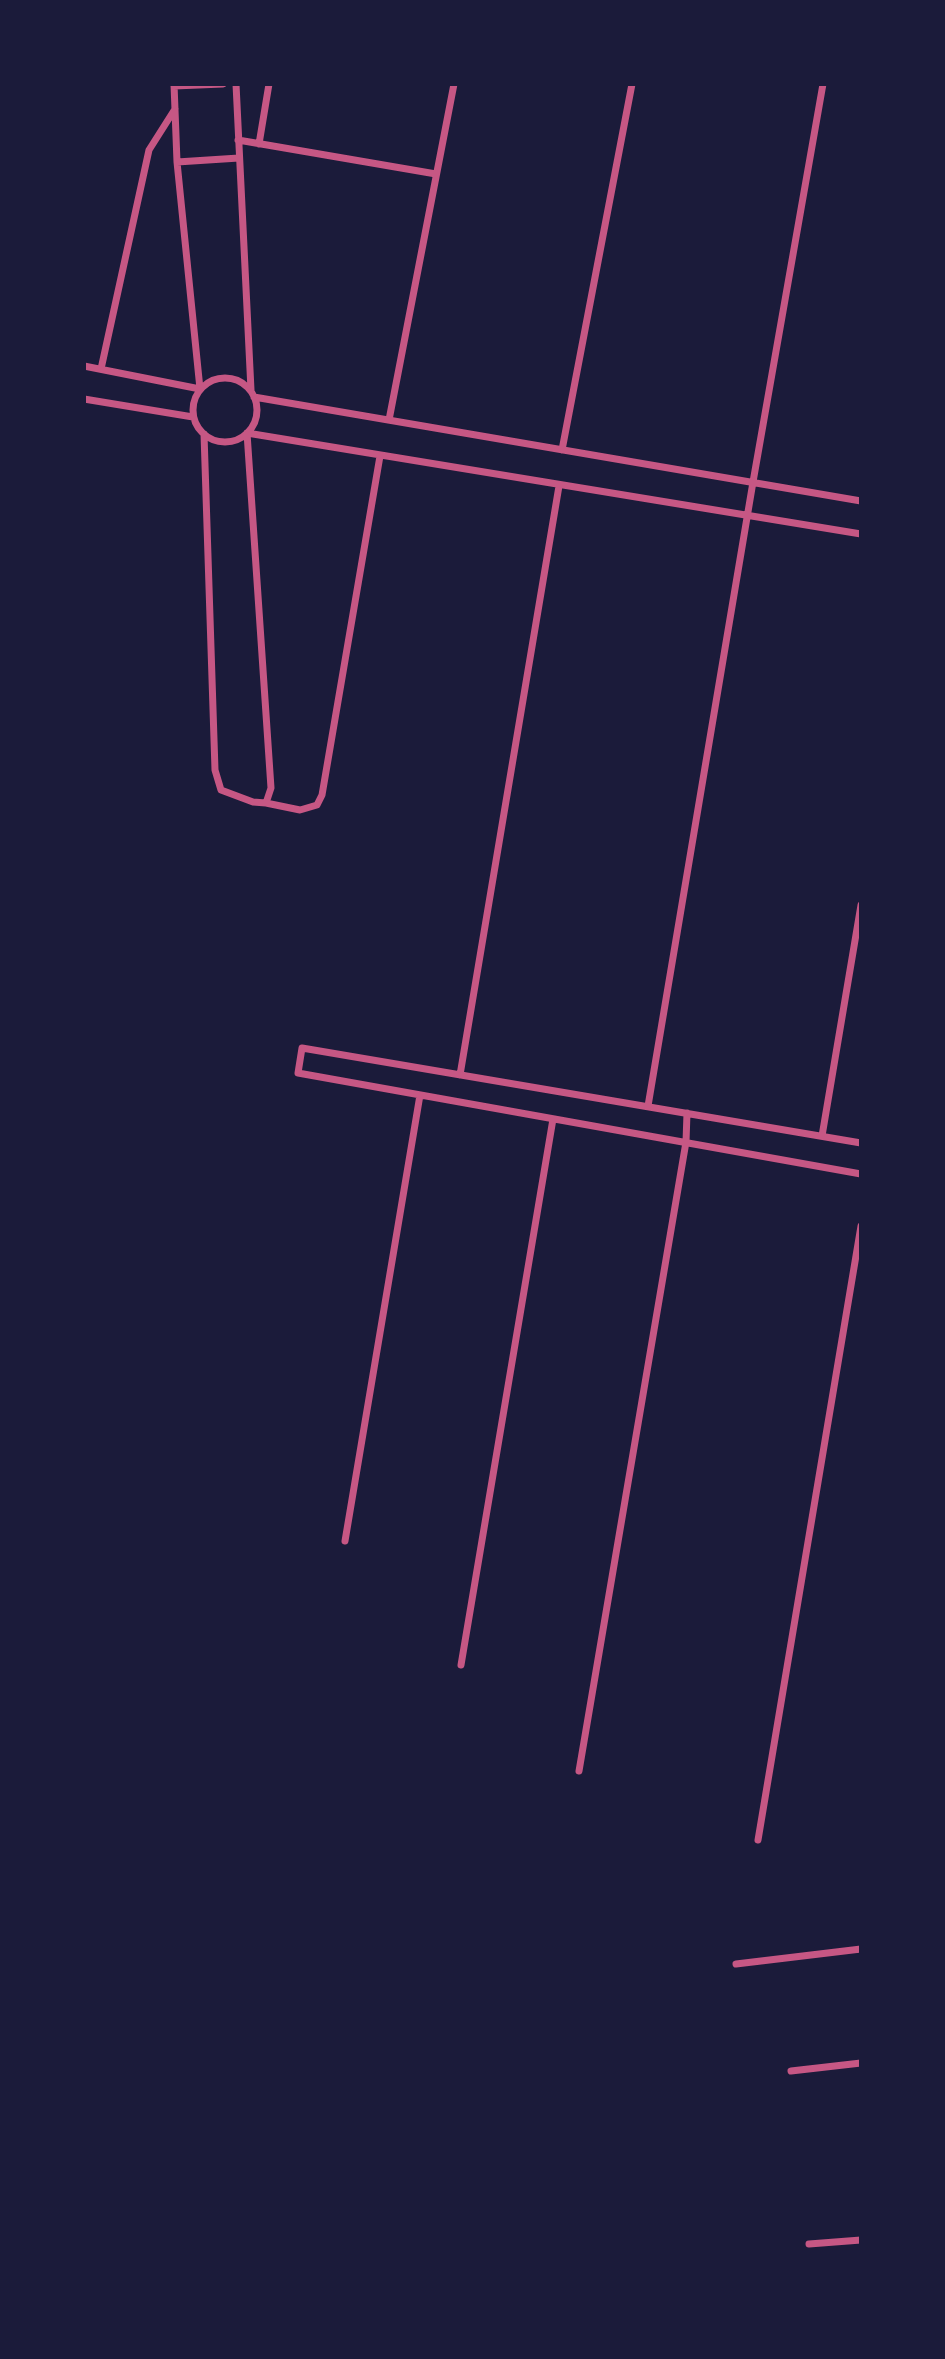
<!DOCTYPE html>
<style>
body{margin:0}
#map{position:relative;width:945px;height:2359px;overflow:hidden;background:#1b1b3a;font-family:Montserrat,sans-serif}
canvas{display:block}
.frame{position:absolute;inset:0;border:86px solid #1b1b3a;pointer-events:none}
</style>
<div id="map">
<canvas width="945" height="2359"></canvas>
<div class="frame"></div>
</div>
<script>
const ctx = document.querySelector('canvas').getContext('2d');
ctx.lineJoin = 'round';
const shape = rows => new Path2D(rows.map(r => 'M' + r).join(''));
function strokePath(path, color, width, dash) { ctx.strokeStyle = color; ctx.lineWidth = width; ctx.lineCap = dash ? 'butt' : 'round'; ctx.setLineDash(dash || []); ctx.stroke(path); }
strokePath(shape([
 [236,84,251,390],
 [174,86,223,84],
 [238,140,436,174],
 [259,144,269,84],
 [177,162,239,158],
 [84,366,200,389,177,162,174,84],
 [101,369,149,150,175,109],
 '193 410a32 32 0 1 1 64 0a32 32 0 1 1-64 0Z',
 [254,397,861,501],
 [84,399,193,417],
 [389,420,454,84],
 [204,434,215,770,221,790,253,802,266,803,271,788,247,433,861,534],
 [562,450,632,84],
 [266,803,300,810,317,805,322,795,380,456],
 [460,1075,559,486],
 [648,1106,753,482,823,84],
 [822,1136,861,905],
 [861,1143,302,1048,298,1073,861,1174],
 [345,1541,420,1095],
 [461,1665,553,1119],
 [579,1771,686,1142,687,1113],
 [758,1840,861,1226],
 [736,1964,861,1949],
 [791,2071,861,2063],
 [809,2244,861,2240]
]), '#c65784', 7);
</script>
